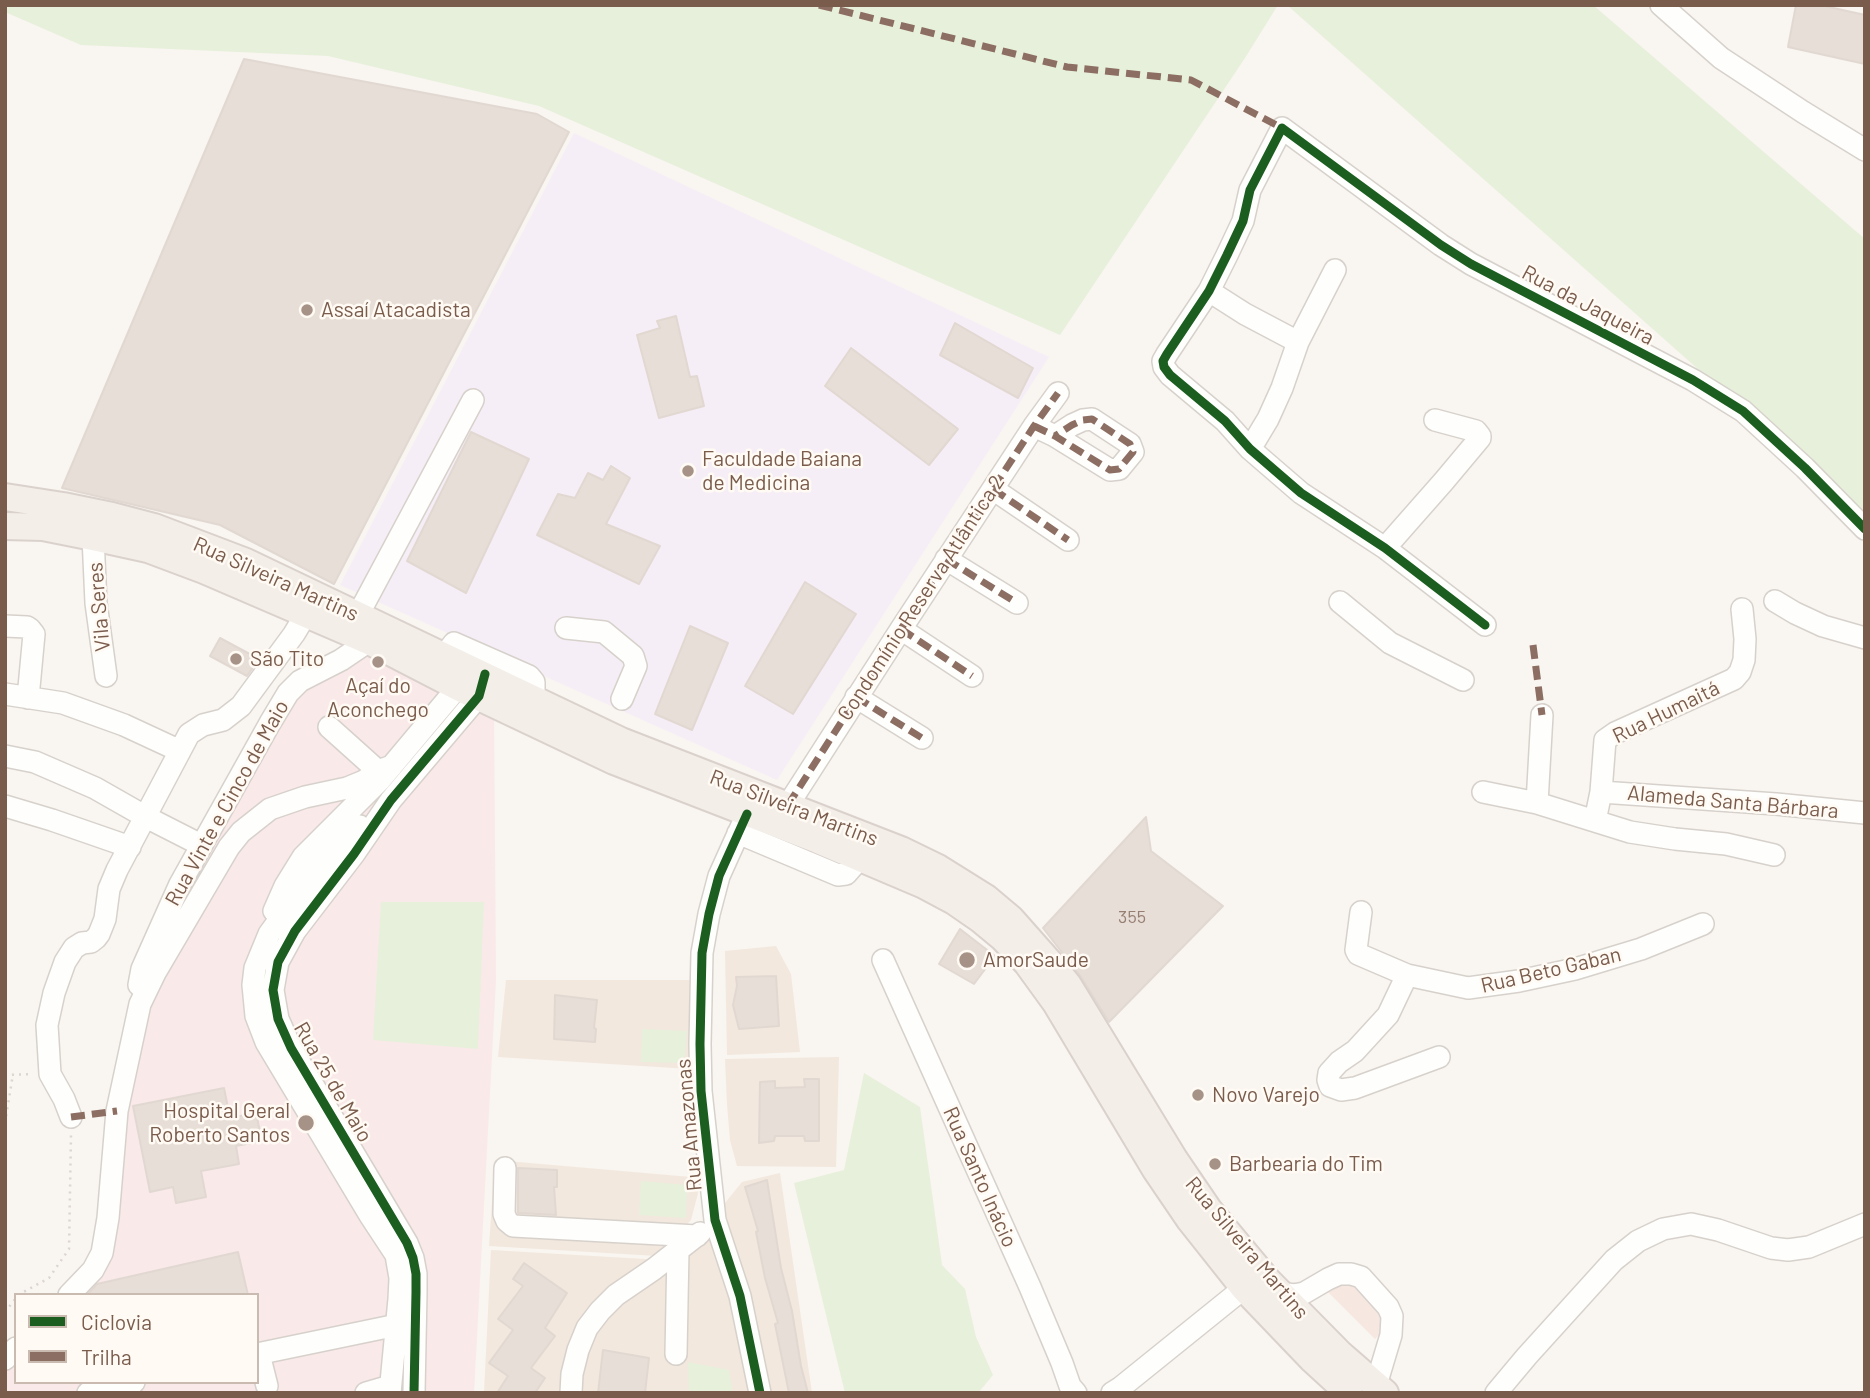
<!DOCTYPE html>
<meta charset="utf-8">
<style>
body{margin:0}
#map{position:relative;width:1870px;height:1398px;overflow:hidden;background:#f9f5f0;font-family:Barlow,sans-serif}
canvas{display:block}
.frame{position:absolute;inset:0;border:7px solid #7a5c4d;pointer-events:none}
.legend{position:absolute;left:14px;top:1293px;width:245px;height:91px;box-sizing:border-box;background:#fffaf3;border:2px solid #cabbb1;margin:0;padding:9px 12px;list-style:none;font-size:21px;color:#7a5c4d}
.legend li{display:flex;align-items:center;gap:14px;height:35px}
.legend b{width:35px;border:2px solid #cabbb1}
</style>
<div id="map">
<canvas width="1870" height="1398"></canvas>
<div class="frame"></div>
<ul class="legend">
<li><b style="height:9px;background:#1b5e20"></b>Ciclovia</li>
<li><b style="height:9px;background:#8d6e63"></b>Trilha</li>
</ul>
</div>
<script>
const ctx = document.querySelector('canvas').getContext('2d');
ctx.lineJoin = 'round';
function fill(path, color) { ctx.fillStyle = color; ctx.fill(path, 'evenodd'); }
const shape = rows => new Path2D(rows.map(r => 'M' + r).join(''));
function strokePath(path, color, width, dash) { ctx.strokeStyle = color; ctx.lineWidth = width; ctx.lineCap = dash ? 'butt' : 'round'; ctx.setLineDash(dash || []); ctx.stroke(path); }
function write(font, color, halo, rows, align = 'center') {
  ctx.font = font + ' Barlow,sans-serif'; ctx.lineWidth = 5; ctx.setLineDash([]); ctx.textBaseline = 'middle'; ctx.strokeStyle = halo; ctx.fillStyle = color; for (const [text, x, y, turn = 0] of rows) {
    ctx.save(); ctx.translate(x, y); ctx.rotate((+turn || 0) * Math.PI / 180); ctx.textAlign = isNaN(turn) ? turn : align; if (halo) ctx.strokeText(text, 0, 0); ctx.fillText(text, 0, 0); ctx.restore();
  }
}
fill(shape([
 [776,946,791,974,800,1052,727,1055,725,951],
 [506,980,696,980,690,1069,498,1057],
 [839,1057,836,1167,737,1166,730,1140,727,1104,725,1059],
 [495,1160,702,1178,691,1220,657,1256,489,1246],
 [780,1173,812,1393,484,1393,491,1250,678,1261,742,1182]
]), '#f2e8de');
fill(shape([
 [1347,1276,1391,1323,1375,1339,1328,1292]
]), '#f6e8e1');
fill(shape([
 [574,133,1049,357,777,780,340,585]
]), '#f6eef6');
fill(shape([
 [370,653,494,713,496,980,474,1393,5,1393,5,1365,16,1355,16,1382,257,1382,257,1295,77,1295,107,1265,144,963,302,689]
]), '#fae9e9');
fill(shape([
 [5,5,1278,5,1245,58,1060,335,539,106,328,56,81,45,5,12],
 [1287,5,1593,5,1865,239,1865,517],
 [381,902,484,902,478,1049,373,1040],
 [642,1029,687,1031,684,1063,641,1062],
 [864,1073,920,1107,942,1265,965,1289,976,1337,993,1375,978,1393,845,1393,794,1183,844,1170],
 [641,1181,687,1185,686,1218,639,1215],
 [688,1362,729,1370,733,1393,689,1393]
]), '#e7f0db');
const building = shape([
 [1796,5,1820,5,1865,15,1865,64,1788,47,1796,5],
 [244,59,537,114,569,132,334,584,220,525,62,488,244,59],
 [676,316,690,377,697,376,704,406,659,418,637,335,660,328,657,321,676,316],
 [955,323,1033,368,1018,398,940,355,955,323],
 [851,348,958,429,929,465,825,386,851,348],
 [471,432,529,459,466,593,407,561,471,432],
 [611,466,630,478,606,524,660,546,639,584,537,535,558,494,575,498,588,473,603,480,611,466],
 [805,582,856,614,793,714,745,686,805,582],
 [690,626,728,643,692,730,655,714,690,626],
 [220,638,259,659,247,676,210,656,220,638],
 [1146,817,1151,851,1223,906,1109,1022,1081,977,1043,928,1146,817],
 [960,929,995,956,974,984,939,964,960,929],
 [776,976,779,1026,739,1029,733,1005,737,986,736,977,776,976],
 [555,995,597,1000,594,1028,596,1029,595,1042,554,1039,555,995],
 [804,1079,819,1079,819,1141,805,1141,804,1136,775,1136,774,1141,759,1143,760,1082,775,1081,775,1088,805,1087,804,1079],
 [224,1088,230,1118,256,1113,262,1141,236,1146,239,1164,201,1171,206,1197,176,1203,173,1187,150,1192,133,1106,224,1088],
 [518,1168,557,1170,557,1187,554,1187,556,1215,518,1213,518,1168],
 [767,1180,781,1268,792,1311,801,1366,808,1393,789,1393,775,1324,778,1323,765,1278,756,1232,758,1231,745,1187,767,1180],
 [238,1252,248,1295,87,1295,97,1284,238,1252],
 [524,1263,567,1293,545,1328,555,1336,531,1368,545,1378,535,1393,497,1393,508,1376,489,1363,513,1330,498,1319,523,1286,513,1279,524,1263],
 [603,1350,649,1358,645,1393,598,1393,603,1350]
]);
fill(building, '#e6ded7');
strokePath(building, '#e2d8d2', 2);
const minor = shape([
 [1661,5,1721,58,1803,112,1865,150],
 [1209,291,1245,314,1298,342],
 [1034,426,1055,436,1110,470,1119,469,1133,452,1130,444,1092,419,1083,420,1072,425,1055,436],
 [1250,449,1268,419,1282,388,1298,342,1335,270],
 [993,489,1068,540],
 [93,537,96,603,106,676],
 [1385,548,1444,481,1480,438,1480,436,1476,431,1435,420],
 [946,559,1017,603],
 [1775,601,1795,613,1823,626,1865,638],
 [1340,602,1390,643,1463,680],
 [358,615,473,400],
 [1485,625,1385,548,1301,493,1250,449,1225,421,1170,375,1164,367,1163,361,1167,354,1209,291,1227,255,1243,221,1250,190,1282,128,1441,245,1471,264,1693,380,1743,411,1805,468,1865,529],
 [5,626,27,627,30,629,34,634,28,698],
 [566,628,604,632,633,656,636,666,622,699],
 [901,629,972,676],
 [444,656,454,643,529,676,534,682,534,699],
 [5,694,63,703,124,725,180,751],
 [856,697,922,738],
 [329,727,378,771],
 [5,756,35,762,95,788,146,817,201,845],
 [1483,792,1537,803,1630,832,1675,839,1726,844,1774,855],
 [1601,792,1776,804,1865,813],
 [1537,803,1542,715],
 [788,805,901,629,1034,426,1058,393],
 [5,806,52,820,130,847],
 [747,814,719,876,709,914,702,953,700,1044,701,1091,715,1220,740,1296,760,1393],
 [1595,821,1601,792,1605,740,1615,733,1734,679,1740,672,1744,660,1745,639,1742,609],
 [360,826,306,883,269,934,255,968,253,985,256,1016,266,1042,371,1217,396,1255,400,1278,399,1299,390,1393],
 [738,833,838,875,846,874,860,858],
 [274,911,285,886,303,857,380,780,458,687],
 [1361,912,1356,950,1358,954,1407,975,1468,988,1519,981,1575,969,1641,949,1703,924],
 [883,960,1030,1287,1062,1363,1070,1386,1076,1393],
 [1407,975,1388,1015,1355,1051,1339,1062,1329,1073,1328,1080,1330,1086,1341,1090,1355,1088,1439,1057],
 [139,985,142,969,180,884,270,723,288,693,300,681,341,660,369,641],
 [71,1117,64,1099,50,1074,47,1025,54,993,65,962,74,948,82,943,91,942,96,938,99,934,105,919,109,889,117,870,189,734,203,725,223,720,241,706,294,634,306,614],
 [505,1168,504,1214,507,1221,513,1226,697,1236],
 [1280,1293,1294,1295,1304,1293,1328,1279,1339,1274,1351,1274,1361,1277,1388,1307,1392,1316,1391,1335,1376,1385],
 [69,1295,93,1270,102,1253,108,1218,117,1111,140,1004,155,973,229,847,241,832,270,809,305,797,347,788,364,781,378,771,392,766],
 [257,1354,397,1325],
 [259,1354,267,1386],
 [676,1354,678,1250],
 [5,1359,16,1348],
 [88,1393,134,1382],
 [366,1393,390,1386],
 [414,1393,416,1292,416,1274,413,1258,407,1243,291,1048,278,1019,273,990,278,962,295,931,354,854,391,800,479,696,482,685],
 [571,1393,572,1374,578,1350,587,1328,600,1311,616,1295,654,1269,700,1233],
 [1112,1393,1120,1388,1244,1288],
 [1496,1393,1527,1356,1614,1260,1638,1241,1663,1229,1691,1224,1718,1230,1771,1248,1788,1250,1809,1247,1865,1224]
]);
const major = shape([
 [5,497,63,506,112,516,154,527,246,562,621,741,901,850,938,868,986,898,1011,919,1050,963,1068,985,1174,1159,1208,1209,1268,1281,1339,1353,1385,1393],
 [5,526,43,527,93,537,148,549,204,570,369,641,458,687,614,761,818,840,924,885,954,901,980,919,1003,938,1027,963,1056,1003,1156,1170,1190,1220,1244,1288,1313,1360,1349,1393]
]);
strokePath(minor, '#d7d1cb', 24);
strokePath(major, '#dad1cc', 30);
strokePath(shape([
 [5,1075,33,1074],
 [5,1123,13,1074],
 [18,1295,49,1278,69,1249,71,1135],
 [5,1312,16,1298]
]), '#dcd5d0', 2.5, [2, 5]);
strokePath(minor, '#fefefd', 21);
strokePath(major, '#f3eee8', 26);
strokePath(shape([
 [819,5,1067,67,1191,80,1282,128],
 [1034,426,1055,436,1110,470,1119,469,1133,452,1130,444,1092,419,1083,420,1072,425,1055,436],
 [993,489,1068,540],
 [946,559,1017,603],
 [901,629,972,676],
 [1533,645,1542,715],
 [856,697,922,738],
 [788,805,901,629,1034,426,1058,393],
 [71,1117,117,1111]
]), '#8d6e63', 7, [14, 7]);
strokePath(shape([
 [1485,625,1385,548,1301,493,1250,449,1225,421,1170,375,1164,367,1163,361,1167,354,1209,291,1227,255,1243,221,1250,190,1282,128,1441,245,1471,264,1693,380,1743,411,1805,468,1865,529],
 [747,814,719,876,709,914,702,953,700,1044,701,1091,715,1220,740,1296,760,1393],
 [414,1393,416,1292,416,1274,413,1258,407,1243,291,1048,278,1019,273,990,278,962,295,931,354,854,391,800,479,696,485,674]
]), '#1b5e20', 9);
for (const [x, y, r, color] of [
 [307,310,7,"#a69286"],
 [688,471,7,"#a69286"],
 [236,659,7,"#a69286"],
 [378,662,7,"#a69286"],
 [967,960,9,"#a69286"],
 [1198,1095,7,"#a69286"],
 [306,1123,9,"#a69286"],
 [1215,1164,7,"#a69286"]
]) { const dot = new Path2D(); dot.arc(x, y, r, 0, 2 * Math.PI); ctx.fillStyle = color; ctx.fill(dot); strokePath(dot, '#fffaf3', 2.5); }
write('18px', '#977e72', null, [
 ["355",1132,917]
]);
write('21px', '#7a5c4d', '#fffaf3', [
 ["Rua da Jaqueira",1588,305,28],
 ["Rua Silveira Martins",276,579,24],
 ["Condomínio Reserva Atlântica 2",921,598,-57],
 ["Vila Seres",99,607,-95],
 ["Rua Humaitá",1666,712,-26],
 ["Alameda Santa Bárbara",1733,802,5],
 ["Rua Vinte e Cinco de Maio",227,803,-61],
 ["Rua Silveira Martins",794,808,21],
 ["Rua Beto Gaban",1551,970,-13],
 ["Rua 25 de Maio",333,1082,60],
 ["Rua Amazonas",689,1125,-95],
 ["Rua Santo Inácio",980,1177,66],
 ["Rua Silveira Martins",1247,1248,50]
]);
write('21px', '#7a5c4d', '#fffaf3', [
 ["Assaí Atacadista",321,310],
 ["Faculdade Baiana",702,459],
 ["de Medicina",702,483],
 ["São Tito",250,659],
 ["Açaí do",378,686,"center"],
 ["Aconchego",378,710,"center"],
 ["AmorSaude",983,960],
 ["Novo Varejo",1212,1095],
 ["Hospital Geral",290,1111,"right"],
 ["Roberto Santos",290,1135,"right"],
 ["Barbearia do Tim",1229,1164]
], 'left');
</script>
